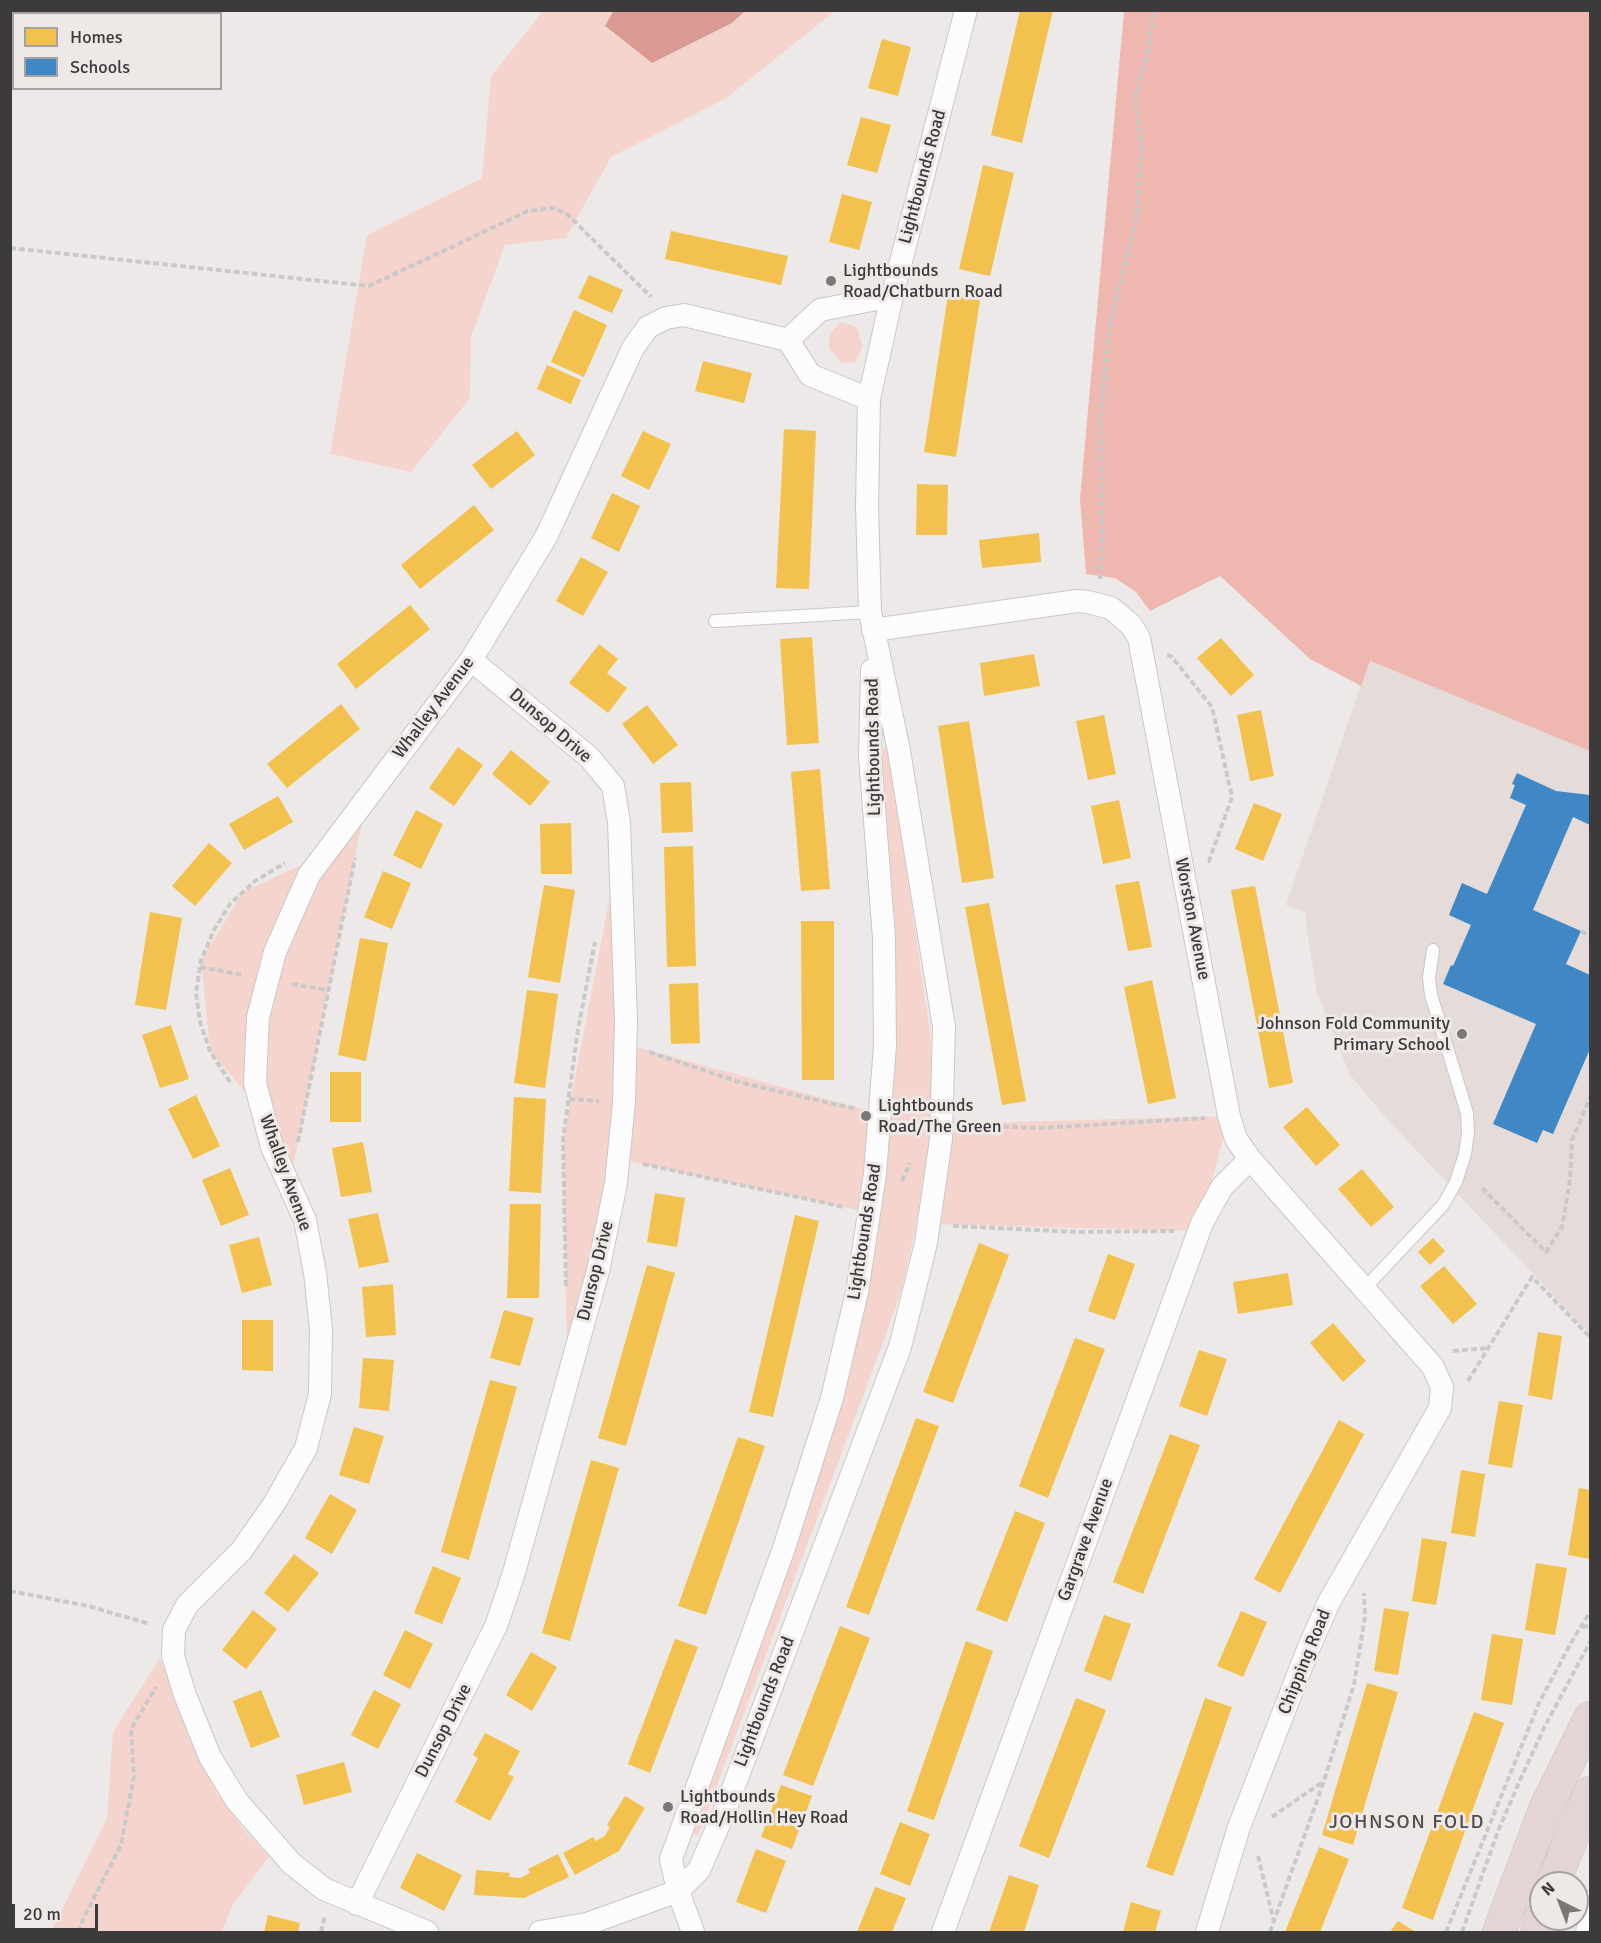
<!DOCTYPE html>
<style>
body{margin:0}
#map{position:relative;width:1601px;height:1943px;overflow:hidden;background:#ede9e8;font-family:Signika,sans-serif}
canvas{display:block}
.frame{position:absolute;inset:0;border:12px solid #3c3a3a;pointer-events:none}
.legend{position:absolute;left:12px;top:12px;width:210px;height:78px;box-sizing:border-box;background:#eee8e7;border:2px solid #a7a2a2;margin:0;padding:8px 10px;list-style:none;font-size:18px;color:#3c3a3a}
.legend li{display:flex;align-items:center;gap:12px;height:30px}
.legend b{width:30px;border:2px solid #a7a2a2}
.north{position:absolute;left:1529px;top:1871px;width:60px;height:60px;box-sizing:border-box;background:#eee8e7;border:2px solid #a7a2a2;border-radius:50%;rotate:318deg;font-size:16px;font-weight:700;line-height:24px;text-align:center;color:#3c3a3a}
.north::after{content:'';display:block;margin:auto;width:21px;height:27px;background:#7a7777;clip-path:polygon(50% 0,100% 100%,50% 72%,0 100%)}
.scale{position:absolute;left:12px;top:1904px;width:86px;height:27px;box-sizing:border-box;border:3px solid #3c3a3a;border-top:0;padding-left:8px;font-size:18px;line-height:21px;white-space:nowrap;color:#3c3a3a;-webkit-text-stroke:4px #eee8e7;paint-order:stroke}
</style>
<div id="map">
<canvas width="1601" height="1943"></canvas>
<div class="frame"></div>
<ul class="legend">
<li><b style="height:16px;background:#f2c14e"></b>Homes</li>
<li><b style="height:16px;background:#3f88c5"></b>Schools</li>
</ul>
<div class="north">N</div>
<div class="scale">20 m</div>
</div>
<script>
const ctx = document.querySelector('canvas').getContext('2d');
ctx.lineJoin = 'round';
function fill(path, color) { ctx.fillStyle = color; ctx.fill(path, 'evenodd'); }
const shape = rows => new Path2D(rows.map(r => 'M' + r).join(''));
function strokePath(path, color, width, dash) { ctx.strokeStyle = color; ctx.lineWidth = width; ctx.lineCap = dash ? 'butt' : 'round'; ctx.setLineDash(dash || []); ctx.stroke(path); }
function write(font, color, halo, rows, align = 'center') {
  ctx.font = font + ' Signika,sans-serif'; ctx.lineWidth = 6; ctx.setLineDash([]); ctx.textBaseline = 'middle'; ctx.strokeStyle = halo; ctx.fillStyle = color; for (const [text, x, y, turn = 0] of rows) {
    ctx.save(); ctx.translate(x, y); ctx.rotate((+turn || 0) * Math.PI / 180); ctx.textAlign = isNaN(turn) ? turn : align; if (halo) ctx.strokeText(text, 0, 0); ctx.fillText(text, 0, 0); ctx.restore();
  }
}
fill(shape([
 [1369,661,1590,750,1590,1334,1385,1117,1350,1075,1317,993,1306,924,1306,913,1286,905]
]), '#e5dbd9');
fill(shape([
 [543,11,614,11,605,27,652,63,732,23,745,11,835,11,725,99,611,157,566,238,505,245,471,337,470,398,411,472,330,454,367,235,482,178,491,76],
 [841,322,857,327,863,347,855,362,842,363,829,349,829,335],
 [888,746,931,1039,933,1116,915,1231,902,1288,884,1340,698,1836,690,1831,794,1552,824,1458,844,1387,882,1208,886,1176,895,1056,895,923,881,748],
 [367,798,289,1187,263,1113,210,1051,201,960,243,892,326,853],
 [620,844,626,1044,880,1114,868,1212,619,1159,567,1360,563,1140],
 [1229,1116,1199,1231,929,1224,941,1124],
 [160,1658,188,1735,217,1793,244,1830,269,1857,232,1906,222,1932,51,1932,107,1818,113,1732]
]), '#f5d4ce');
fill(shape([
 [1124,11,1590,11,1590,751,1370,661,1361,686,1310,659,1220,576,1150,611,1136,592,1115,578,1086,574,1080,499]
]), '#eeb8b1');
fill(shape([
 [614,10,745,10,745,11,732,23,652,63,605,26]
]), '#db9a91');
fill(shape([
 [1020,10,1053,10,1022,143,991,135],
 [882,39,911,47,898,96,868,88],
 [861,117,891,125,877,173,847,165],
 [983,165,1014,173,990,276,959,269],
 [842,194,872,202,859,250,829,242],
 [671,231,788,256,781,285,665,259],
 [589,275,623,290,612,313,578,298],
 [948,295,980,300,956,457,924,452],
 [574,310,607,325,584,377,551,362],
 [703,361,752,373,744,403,695,391],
 [547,365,581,380,571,404,537,389],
 [784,429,816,431,809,589,776,588],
 [517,431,535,455,491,489,472,465],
 [643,431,671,444,649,490,621,476],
 [917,484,948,485,947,535,916,535],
 [612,493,640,506,619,552,591,538],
 [474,505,494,530,420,589,401,565],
 [1039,533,1041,562,982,568,979,540],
 [581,557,608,572,583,616,556,601],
 [410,605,430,629,356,689,337,664],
 [812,637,819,743,787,745,780,639],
 [1221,638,1254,675,1231,696,1197,658],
 [599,644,618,659,607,673,627,688,608,713,569,683],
 [1034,654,1040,686,984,696,980,663],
 [341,704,360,729,287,788,267,764],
 [647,705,678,745,653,764,622,724],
 [1261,710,1274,776,1250,781,1237,715],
 [1104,715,1116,774,1088,780,1076,721],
 [969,721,994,878,962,883,938,726],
 [458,747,483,765,454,806,429,788],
 [511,750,550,782,530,806,492,774],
 [820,769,830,889,801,891,791,772],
 [691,782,693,832,662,833,660,783],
 [278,796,293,822,244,850,229,824],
 [1119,800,1131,858,1103,864,1091,806],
 [1254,803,1282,814,1263,861,1235,849],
 [416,810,443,824,421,869,393,855],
 [571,823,572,874,541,874,540,824],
 [209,843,232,863,195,906,172,886],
 [693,846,696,966,667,967,664,847],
 [383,871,411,883,392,929,364,917],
 [1139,881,1152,947,1128,951,1115,885],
 [544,885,575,890,560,983,528,977],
 [1255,886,1293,1083,1269,1088,1231,890],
 [989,903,1026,1101,1002,1105,965,907],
 [150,912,182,918,166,1010,135,1005],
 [801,921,834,921,834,1080,802,1080],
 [360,938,388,943,366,1061,338,1055],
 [1152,980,1176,1098,1148,1104,1124,987],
 [698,983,700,1043,671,1044,669,984],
 [527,990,558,994,545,1088,514,1083],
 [171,1025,189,1079,160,1088,142,1035],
 [330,1072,361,1072,361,1122,330,1122],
 [196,1095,220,1146,193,1159,168,1109],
 [514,1097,546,1099,541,1193,509,1191],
 [1307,1107,1340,1145,1316,1166,1283,1127],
 [363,1142,372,1192,341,1197,332,1148],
 [230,1168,249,1215,221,1226,202,1180],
 [1362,1169,1394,1207,1371,1227,1338,1189],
 [655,1193,685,1198,677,1247,647,1242],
 [510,1204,541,1204,539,1298,507,1298],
 [378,1213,389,1262,359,1268,348,1219],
 [795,1215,819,1221,773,1417,749,1412],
 [259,1237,272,1285,242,1293,229,1245],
 [1433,1238,1445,1251,1430,1265,1418,1252],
 [979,1243,1009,1255,953,1403,923,1392],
 [1108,1254,1135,1264,1115,1320,1088,1311],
 [647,1265,675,1273,626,1446,598,1438],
 [1444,1266,1477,1304,1453,1324,1420,1286],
 [1288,1273,1293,1305,1238,1314,1233,1282],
 [393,1284,396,1335,366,1337,362,1287],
 [504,1310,534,1318,520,1366,490,1358],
 [242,1320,273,1320,273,1371,242,1370],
 [1333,1323,1366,1361,1343,1382,1310,1343],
 [1538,1332,1562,1336,1552,1400,1528,1395],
 [1075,1338,1105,1349,1048,1498,1019,1486],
 [1199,1350,1227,1359,1207,1416,1179,1406],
 [363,1358,394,1360,389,1411,359,1408],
 [490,1380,517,1387,469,1560,441,1552],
 [1499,1401,1523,1405,1512,1468,1488,1464],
 [916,1418,939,1426,869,1615,846,1607],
 [1339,1420,1364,1434,1280,1593,1254,1579],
 [354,1427,384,1436,369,1484,339,1475],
 [1170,1434,1200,1445,1143,1594,1113,1582],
 [738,1437,765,1446,706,1615,678,1606],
 [591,1460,619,1468,570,1641,542,1633],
 [1461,1470,1485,1474,1475,1537,1451,1533],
 [1579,1488,1590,1490,1590,1559,1568,1555],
 [330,1494,357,1510,332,1554,305,1538],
 [1015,1511,1045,1523,1007,1622,976,1610],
 [1422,1538,1447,1542,1436,1605,1412,1601],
 [294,1554,319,1573,288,1612,264,1593],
 [1536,1563,1567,1568,1555,1635,1525,1630],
 [433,1566,461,1578,442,1624,414,1613],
 [1384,1608,1409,1612,1398,1675,1374,1671],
 [253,1610,277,1629,246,1669,222,1650],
 [1241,1611,1267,1622,1243,1677,1217,1666],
 [1104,1615,1131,1624,1111,1681,1084,1671],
 [840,1626,870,1638,813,1786,783,1775],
 [405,1630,433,1644,410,1689,383,1675],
 [1492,1634,1523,1639,1512,1705,1481,1700],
 [675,1639,698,1647,650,1773,628,1764],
 [966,1641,993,1651,934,1820,907,1811],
 [531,1652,557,1667,532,1711,506,1695],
 [1367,1683,1398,1692,1353,1845,1322,1835],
 [261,1690,280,1737,251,1748,233,1701],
 [374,1690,401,1704,378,1749,351,1735],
 [1076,1698,1106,1710,1049,1858,1019,1846],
 [1205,1698,1232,1707,1173,1876,1146,1867],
 [1474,1712,1504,1723,1433,1920,1402,1908],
 [485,1733,520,1751,508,1774,514,1777,490,1821,455,1802,478,1758,473,1755],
 [344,1762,352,1792,304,1805,296,1775],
 [781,1785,812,1796,792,1849,761,1837],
 [625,1796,645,1808,619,1851,575,1875,563,1853,593,1837,596,1841,605,1836,610,1827,607,1825],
 [900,1822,930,1834,910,1886,880,1874],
 [1319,1847,1349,1859,1320,1932,1285,1932],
 [756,1849,786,1861,766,1913,736,1902],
 [417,1853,462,1875,444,1911,400,1888],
 [558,1854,569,1877,524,1898,474,1895,476,1870,510,1873,509,1877,520,1878,530,1873,528,1869],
 [1009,1875,1039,1885,1024,1932,989,1932],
 [875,1887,906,1898,892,1932,857,1932],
 [1131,1902,1161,1911,1155,1932,1123,1932],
 [268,1915,300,1923,298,1932,264,1932],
 [1398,1921,1416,1932,1390,1932]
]), '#f2c14e');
fill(shape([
 [1517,773,1556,791,1590,795,1590,825,1573,817,1533,910,1581,931,1566,964,1590,975,1590,1049,1553,1134,1543,1130,1537,1143,1493,1124,1536,1024,1443,984,1451,965,1453,966,1471,925,1449,915,1462,883,1487,894,1526,805,1510,798,1515,785,1512,784]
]), '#3f88c5');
const lane = shape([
 [715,621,870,612],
 [1364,1289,1443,1205,1456,1182,1465,1154,1468,1133,1467,1113,1431,995,1429,978,1433,950],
 [1582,1932,1590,1897]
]);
const street = shape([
 [788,340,820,310,892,296],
 [873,630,1077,601,1088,602,1111,608,1131,625,1139,638,1229,1116,1236,1139,1250,1159,1433,1367,1442,1387,1440,1408,1329,1602,1307,1652,1239,1827,1207,1932],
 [357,1904,496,1626,513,1576,598,1271,616,1183,624,1102,626,1020,619,822,613,786,589,757,471,660],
 [427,1932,324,1889,291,1863,237,1801,210,1757,185,1695,173,1656,174,1630,187,1605,241,1551,274,1504,306,1448,320,1394,321,1329,315,1273,305,1220,272,1147,255,1083,258,1017,275,952,309,875,471,660,546,537,633,348,648,327,666,318,684,315,788,340,810,375,869,399],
 [540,1932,587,1924,678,1891,699,1870,723,1815,900,1347,926,1243,941,1139,944,1027,899,751,870,612,867,506,869,399,892,296,966,10],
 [693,1932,678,1891,671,1859,784,1548,832,1398,857,1292,875,1174,885,1046,884,938,870,756,872,670],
 [943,1932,1202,1223,1222,1187,1250,1159]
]);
const highway = shape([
 [1553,1883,1590,1793],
 [1499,1932,1546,1807,1590,1718],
 [1537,1932,1541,1917]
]);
strokePath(lane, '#cac7c6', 14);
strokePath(street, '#cac7c6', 24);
strokePath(highway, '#c6c4c4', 34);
strokePath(shape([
 [10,248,369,286,528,211,554,208,568,215,651,297],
 [1100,579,1102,534,1100,420,1111,318,1136,222,1142,147,1135,98,1149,46,1154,10],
 [1167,655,1171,656,1212,707,1232,797,1209,861,1206,861],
 [1581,931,1590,936],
 [200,967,243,975],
 [292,984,328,990],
 [649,1052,742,1083,856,1109],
 [230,1082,210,1051,200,1022,196,993,201,960,214,930,230,904,255,881,285,863],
 [569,1099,599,1101],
 [967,1125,1042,1128,1205,1118],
 [298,1142,355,858],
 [643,1164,844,1207],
 [902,1181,910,1163],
 [1482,1188,1546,1252,1562,1227,1570,1179,1572,1140,1590,1098],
 [953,1226,1079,1232,1174,1231],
 [566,1286,563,1140,578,1029,595,942],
 [1453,1351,1488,1348],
 [1468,1381,1532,1277,1590,1337],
 [10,1591,88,1606,150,1624],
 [1582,1627,1590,1626],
 [1272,1817,1324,1781],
 [1258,1856,1274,1922],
 [78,1932,83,1919,121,1845,134,1776,131,1729,156,1687],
 [321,1932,325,1916],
 [1270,1932,1324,1781,1354,1684,1365,1617,1364,1593],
 [1446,1932,1539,1703,1572,1641,1590,1612],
 [1462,1932,1498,1831,1521,1778,1544,1728,1590,1642]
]), '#cac9c9', 4, [6, 3]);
strokePath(lane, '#fcfcfc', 12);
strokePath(street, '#fcfcfc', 22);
strokePath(highway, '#e4d5d4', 33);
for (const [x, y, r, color] of [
 [831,281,6,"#7a7777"],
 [1462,1034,6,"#7a7777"],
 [866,1116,6,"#7a7777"],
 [668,1807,6,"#7a7777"]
]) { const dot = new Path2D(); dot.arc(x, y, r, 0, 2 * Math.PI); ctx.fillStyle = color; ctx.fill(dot); strokePath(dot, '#eee8e7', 2); }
write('18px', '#3c3a3a', '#eee8e7', [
 ["Lightbounds Road",923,177,-75],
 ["Whalley Avenue",434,708,-53],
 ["Dunsop Drive",550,726,41],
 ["Lightbounds Road",874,747,-91],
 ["Worston Avenue",1192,919,79],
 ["Whalley Avenue",285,1173,70],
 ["Lightbounds Road",865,1232,-81],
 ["Dunsop Drive",596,1271,-76],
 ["Gargrave Avenue",1086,1540,-70],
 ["Chipping Road",1305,1662,-68],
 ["Lightbounds Road",765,1702,-69],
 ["Dunsop Drive",444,1731,-63]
]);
write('18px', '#3c3a3a', '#eee8e7', [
 ["Lightbounds",843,271],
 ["Road/Chatburn Road",843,292],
 ["Johnson Fold Community",1450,1024,"right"],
 ["Primary School",1450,1045,"right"],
 ["Lightbounds",878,1106],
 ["Road/The Green",878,1127],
 ["Lightbounds",680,1797],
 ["Road/Hollin Hey Road",680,1818]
], 'left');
ctx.letterSpacing = '1.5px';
write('20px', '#524d4c', '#eee8e7', [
 ["JOHNSON FOLD",1407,1823]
]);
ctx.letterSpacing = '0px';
</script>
